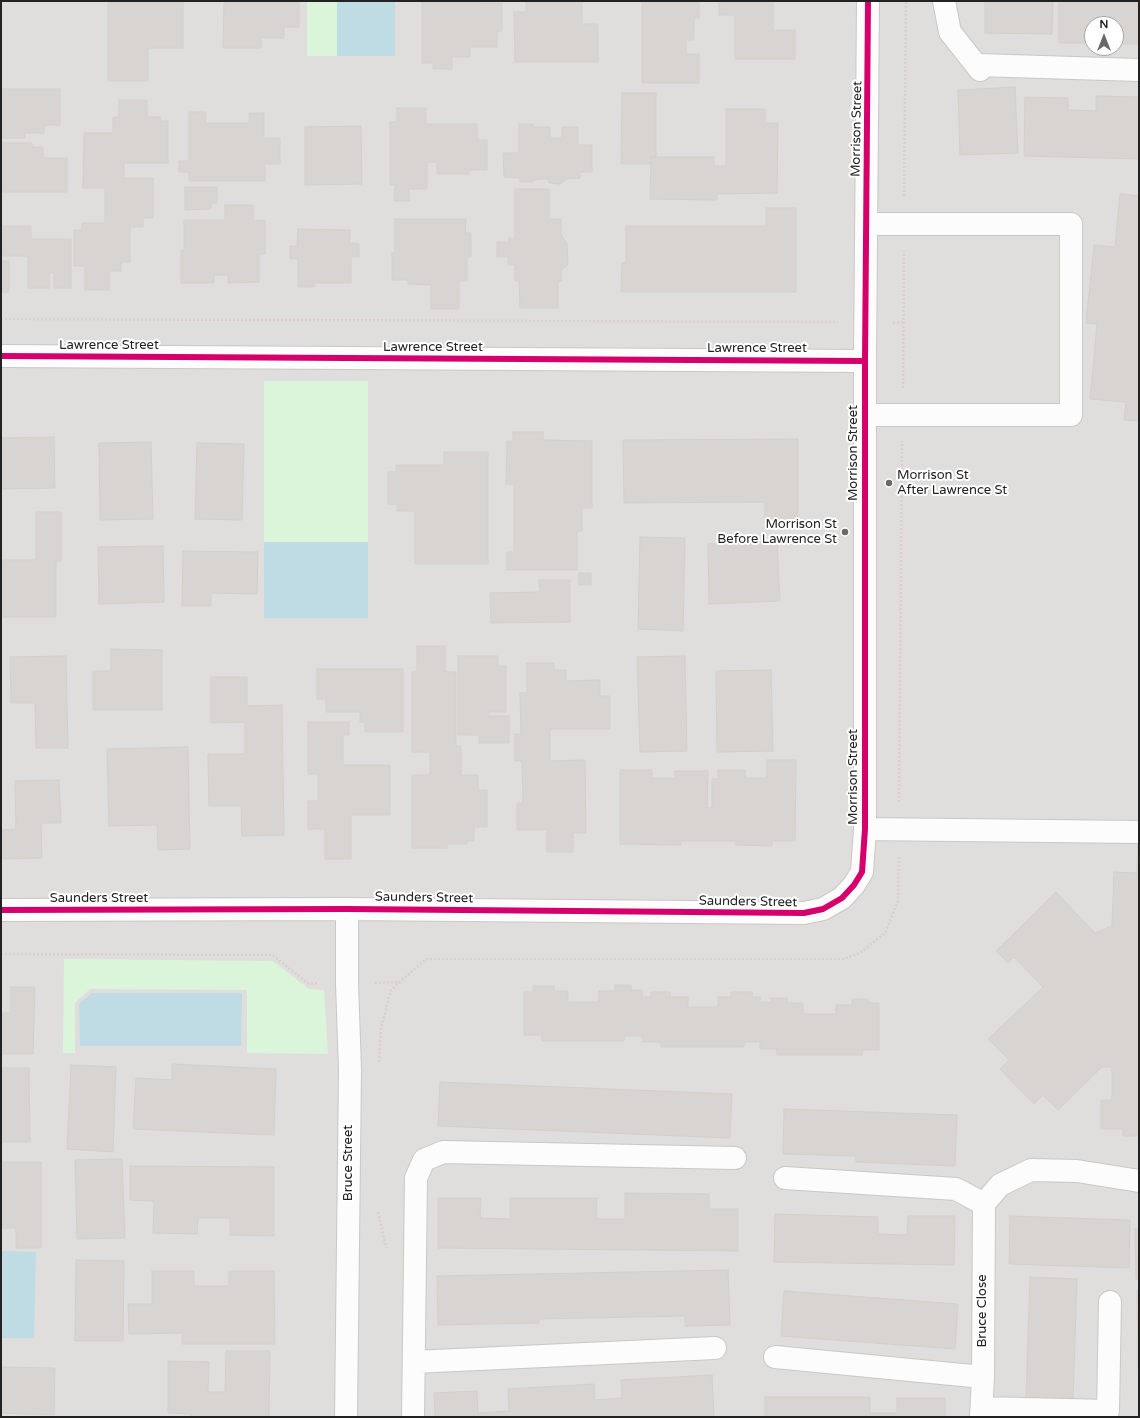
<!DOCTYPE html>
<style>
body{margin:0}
#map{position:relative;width:1140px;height:1418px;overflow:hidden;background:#f0eeeb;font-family:"Varela Round",sans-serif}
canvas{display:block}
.frame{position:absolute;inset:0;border:2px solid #222;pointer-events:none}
.north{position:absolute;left:1084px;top:16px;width:40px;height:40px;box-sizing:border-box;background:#fff;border:1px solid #a7a7a7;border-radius:50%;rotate:0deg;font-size:11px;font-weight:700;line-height:16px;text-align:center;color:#222}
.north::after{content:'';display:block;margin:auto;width:14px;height:18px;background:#6a6968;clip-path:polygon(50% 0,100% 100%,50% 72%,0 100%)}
</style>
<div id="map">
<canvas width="1140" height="1418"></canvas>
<div class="frame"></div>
<div class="north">N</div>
</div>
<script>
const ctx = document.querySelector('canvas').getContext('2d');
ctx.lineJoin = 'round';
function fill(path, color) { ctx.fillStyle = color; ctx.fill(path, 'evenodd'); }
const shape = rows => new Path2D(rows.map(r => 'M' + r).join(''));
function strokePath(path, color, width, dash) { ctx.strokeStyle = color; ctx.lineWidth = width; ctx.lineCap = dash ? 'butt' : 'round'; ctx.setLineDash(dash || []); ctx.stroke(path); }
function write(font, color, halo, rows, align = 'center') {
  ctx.font = font + ' "Varela Round",sans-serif'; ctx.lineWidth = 4; ctx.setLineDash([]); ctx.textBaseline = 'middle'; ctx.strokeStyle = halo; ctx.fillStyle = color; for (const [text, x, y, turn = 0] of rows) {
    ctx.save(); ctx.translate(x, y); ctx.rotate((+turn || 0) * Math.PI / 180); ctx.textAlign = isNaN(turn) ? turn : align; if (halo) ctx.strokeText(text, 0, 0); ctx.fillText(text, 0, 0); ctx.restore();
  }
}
fill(shape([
 [1,1,1139,1,1139,1417,1,1417],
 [1092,24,1116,24,1116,48,1092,48]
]), '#dfdedc');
fill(shape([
 [307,1,337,1,337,56,307,56],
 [264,381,368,381,368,542,264,542],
 [64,959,273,961,309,989,324,990,328,1054,247,1053,247,990,90,989,75,1003,75,1053,63,1053]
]), '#daf5da');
fill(shape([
 [337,1,395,1,395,56,337,56],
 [264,542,368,542,368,618,264,618],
 [92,993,242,993,241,1046,80,1046,79,1004],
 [1,1251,36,1252,34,1338,1,1338]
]), '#bfdbe3');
const building = shape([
 [108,1,183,1,183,48,148,48,148,81,108,81,108,1],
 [224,1,299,1,299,27,284,27,284,38,261,38,261,48,223,48,224,1],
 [422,1,480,1,480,3,502,3,502,31,497,31,497,47,470,47,470,57,452,57,452,69,433,69,433,63,422,63,422,1],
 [526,1,582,1,582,24,598,24,598,62,515,62,514,12,526,12,526,1],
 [642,1,699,1,699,18,694,18,694,40,686,40,686,54,699,54,699,83,642,83,642,1],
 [719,1,773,1,773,30,795,30,795,59,735,59,735,15,719,15,719,1],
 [985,1,1053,1,1052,34,985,33,985,1],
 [1059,1,1139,1,1139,44,1116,44,1116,24,1092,24,1092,43,1059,43,1059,1],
 [1015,87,1018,153,960,155,958,90,1015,87],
 [1,89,60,89,60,125,44,125,44,133,25,133,25,138,1,138,1,89],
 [622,93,656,93,656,157,651,157,650,164,621,164,622,93],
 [1096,96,1139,97,1139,159,1024,156,1025,97,1068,98,1068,110,1096,111,1096,96],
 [119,100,147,100,147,117,160,117,160,121,168,121,168,163,124,163,124,178,153,178,153,218,143,218,143,227,130,227,130,262,121,262,121,271,109,271,109,290,85,290,85,266,74,266,74,230,82,230,82,223,105,223,105,188,83,188,84,133,113,133,113,117,119,117,119,100],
 [397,108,426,108,426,124,477,124,477,140,487,140,487,170,469,170,469,174,437,174,437,162,427,162,427,189,409,189,409,201,394,201,395,185,390,185,390,122,397,122,397,108],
 [726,109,765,109,765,123,778,123,777,193,717,194,717,200,650,199,651,157,714,157,714,166,726,166,726,109],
 [189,112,206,112,206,123,249,123,249,113,264,113,264,138,280,138,280,164,265,164,265,181,189,181,189,172,179,172,179,161,189,161,189,112],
 [519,124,533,124,533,127,550,127,550,138,562,138,562,127,578,127,578,145,592,145,592,172,580,172,580,178,566,179,561,184,549,183,549,179,538,179,532,182,520,182,520,178,504,177,503,153,519,153,519,124],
 [361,126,362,184,305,185,305,127,361,126],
 [1,143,32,143,32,147,43,147,43,158,67,158,67,192,1,192,1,143],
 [185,187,217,187,217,203,211,203,211,209,185,210,185,187],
 [515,189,549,189,549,219,561,219,561,234,567,244,568,265,561,270,561,281,558,281,558,308,520,308,519,281,515,281,515,265,508,265,508,257,497,257,497,242,509,243,509,238,515,238,515,189],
 [1120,194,1139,196,1139,421,1124,420,1126,402,1090,399,1097,324,1086,323,1094,245,1115,247,1120,194],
 [225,205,253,205,253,221,265,220,265,254,259,254,259,282,228,283,228,275,214,275,214,283,181,283,181,250,184,250,184,220,225,220,225,205],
 [766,208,796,208,796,292,621,292,622,263,626,263,626,226,766,226,766,208],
 [395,219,466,219,465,233,471,233,471,257,467,257,467,281,459,281,459,309,431,309,431,285,408,284,408,280,392,280,392,253,395,253,395,219],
 [1,226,31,226,31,239,71,239,71,288,54,288,54,273,49,273,49,288,28,288,28,256,1,256,1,226],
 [298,229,350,230,350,243,359,244,359,257,351,257,351,283,314,283,314,287,298,287,298,259,290,259,290,246,297,246,298,229],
 [1,261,9,261,9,292,1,292,1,261],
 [513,432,543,432,543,440,592,441,592,508,582,508,582,531,577,531,577,570,507,570,507,552,514,552,514,484,506,484,507,441,513,441,513,432],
 [54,437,55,488,1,489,1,438,54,437],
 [798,439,798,525,765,525,765,502,624,503,623,440,798,439],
 [151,442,153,519,100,520,99,443,151,442],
 [197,443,244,444,242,520,195,519,197,443],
 [444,452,488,452,488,564,415,564,415,511,397,511,397,504,388,504,388,472,396,472,396,465,444,465,444,452],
 [36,512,61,512,61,561,56,561,56,617,1,617,1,560,36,560,36,512],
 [640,537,685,538,683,631,638,629,640,537],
 [777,542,780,601,709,604,708,544,777,542],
 [163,546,164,602,99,604,98,547,163,546],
 [183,551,258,552,257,594,211,593,211,606,182,606,183,551],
 [579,573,591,573,591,585,579,585,579,573],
 [539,580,570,580,570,622,491,623,490,593,540,592,539,580],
 [417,646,445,646,445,672,456,672,456,746,461,746,461,775,478,775,478,790,487,790,487,827,474,827,474,841,467,841,467,844,447,844,447,848,412,848,412,775,430,775,430,752,412,752,412,672,417,672,417,646],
 [111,649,162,650,162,710,93,710,93,671,111,671,111,649],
 [66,656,68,748,36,748,35,703,11,703,10,657,66,656],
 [458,656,498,656,498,666,506,666,506,712,488,712,488,716,509,716,509,743,479,743,479,735,458,735,458,656],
 [685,656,687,751,640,752,637,657,685,656],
 [527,663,554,663,554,670,566,670,566,681,600,680,600,696,610,696,610,729,550,729,550,761,585,760,586,833,573,833,573,852,547,852,547,830,517,830,517,803,523,803,522,761,515,761,515,734,521,734,520,693,527,693,527,663],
 [317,669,403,669,403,732,365,732,365,722,360,722,360,712,326,712,326,699,317,699,317,669],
 [771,670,773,751,717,752,716,671,771,670],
 [211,677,247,677,247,706,282,705,284,835,242,836,241,806,209,806,208,754,245,754,245,722,211,723,211,677],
 [308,722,349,722,349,735,343,735,343,765,390,765,390,815,351,815,351,859,325,859,325,829,308,829,308,801,318,801,318,774,308,774,308,722],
 [188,747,190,849,158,850,157,825,109,826,107,749,188,747],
 [767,760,796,760,795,841,772,841,772,846,736,845,736,841,681,841,681,845,620,844,620,770,652,770,652,778,675,778,675,771,708,771,707,808,712,808,712,779,718,779,718,770,745,770,745,778,767,778,767,760],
 [59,780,61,823,41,823,42,858,1,859,1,830,16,829,15,781,59,780],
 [1138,841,1139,841,1139,1136,1123,1136,1123,1129,1101,1129,1101,1100,1112,1100,1112,1067,1102,1067,1058,1110,1043,1095,1034,1104,1000,1069,1009,1060,988,1039,1043,987,1014,957,1008,963,996,951,1056,892,1095,933,1112,926,1114,872,1137,873,1138,841],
 [615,985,631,985,631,990,642,990,642,997,651,997,651,992,670,992,670,997,688,997,688,1007,718,1007,718,997,731,997,731,992,752,992,752,997,760,997,760,1002,771,1002,771,998,787,998,787,1003,803,1003,803,1014,836,1014,836,1005,852,1005,852,999,868,999,868,1003,879,1003,879,1050,862,1050,862,1055,777,1055,777,1049,760,1049,760,1042,744,1042,744,1047,661,1047,661,1042,643,1042,643,1036,624,1036,624,1041,542,1041,542,1035,524,1035,524,992,533,992,533,986,554,986,554,991,568,991,568,1002,599,1002,599,991,615,991,615,985],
 [11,987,35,987,33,1054,1,1054,1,1013,11,1013,11,987],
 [172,1064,276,1069,274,1135,133,1129,136,1078,172,1080,172,1064],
 [71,1065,116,1067,113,1152,67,1149,71,1065],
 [1,1068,29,1068,30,1142,1,1142,1,1068],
 [440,1082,732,1094,730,1138,438,1126,440,1082],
 [784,1109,957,1115,955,1166,856,1162,856,1156,783,1154,784,1109],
 [122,1159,125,1238,77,1239,75,1160,122,1159],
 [1,1162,41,1162,41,1248,16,1248,16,1228,1,1228,1,1162],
 [130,1166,274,1167,274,1236,230,1235,230,1218,198,1218,197,1234,153,1233,154,1201,130,1200,130,1166],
 [625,1193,709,1194,709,1209,738,1209,738,1251,438,1248,438,1198,481,1198,480,1218,510,1219,510,1198,597,1198,596,1219,625,1219,625,1193],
 [775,1214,878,1217,878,1234,907,1235,908,1216,955,1216,954,1265,774,1262,775,1214],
 [1010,1216,1130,1220,1129,1268,1009,1264,1010,1216],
 [1135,1229,1139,1229,1139,1279,1136,1279,1135,1229],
 [76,1260,124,1261,123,1341,75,1341,76,1260],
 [728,1270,730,1325,685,1326,685,1316,539,1319,539,1323,438,1325,437,1276,728,1270],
 [152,1271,194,1271,194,1286,229,1286,229,1271,274,1271,275,1344,182,1344,182,1333,129,1334,128,1304,152,1304,152,1271],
 [1030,1277,1077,1279,1073,1401,1026,1399,1030,1277],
 [1139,1289,1139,1415,1137,1290,1139,1289],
 [784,1291,958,1304,955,1349,781,1336,784,1291],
 [226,1351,270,1351,269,1417,191,1417,191,1414,168,1413,168,1361,209,1362,208,1392,225,1392,226,1351],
 [1,1367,55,1368,54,1415,1,1413,1,1367],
 [712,1375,714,1417,435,1417,434,1393,477,1391,478,1413,509,1411,508,1389,594,1384,595,1400,622,1398,621,1380,712,1375],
 [765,1397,870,1397,870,1413,897,1413,897,1398,945,1398,945,1417,765,1417,765,1397]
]);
fill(building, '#d7d4d2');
strokePath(building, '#d3d0cc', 1);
const minor = shape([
 [944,1,950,32,980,70],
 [977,65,1139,70],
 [1,356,865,361],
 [865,415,1071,415,1071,224,866,224],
 [865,829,1139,832],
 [1,910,347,909,804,913,823,909,842,898,854,885,862,872,865,829,865,361,868,1],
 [785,1178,956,1189,984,1204],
 [984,1204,1000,1185,1031,1170,1077,1171,1139,1181],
 [775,1357,983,1377],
 [414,1362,715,1348],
 [982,1408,1108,1411,1110,1302],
 [346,1417,350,1070,347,983,347,909],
 [413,1417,416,1178,424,1160,443,1152,735,1158],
 [981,1417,983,1377,984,1204]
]);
strokePath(minor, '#c9c8c7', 24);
strokePath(shape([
 [904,196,906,1],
 [1,319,838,322],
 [893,323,903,322],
 [903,388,904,251],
 [899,802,902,441],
 [1,954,272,955,309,984,319,983],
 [375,983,400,982],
 [379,1062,381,1028,391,990,426,959,843,959,860,953,885,933,898,901,899,857],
 [378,1212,386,1248]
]), '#dccecd', 2.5, [2, 2]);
strokePath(minor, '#fdfcfc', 22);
strokePath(shape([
 [1,356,865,361],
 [1,910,347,909,804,913,823,909,842,898,854,885,862,872,865,829,865,361,868,1]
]), '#d6006c', 6);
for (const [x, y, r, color] of [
 [889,483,4,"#6a6968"],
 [845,532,4,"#6a6968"]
]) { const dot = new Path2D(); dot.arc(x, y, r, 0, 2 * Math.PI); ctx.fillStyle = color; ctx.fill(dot); strokePath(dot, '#fff', 1.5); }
write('13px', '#222', '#fff', [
 ["Morrison Street",857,129,-89],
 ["Lawrence Street",109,346],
 ["Lawrence Street",433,348],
 ["Lawrence Street",757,349],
 ["Morrison Street",854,453,-90],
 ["Morrison Street",854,777,-90],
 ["Saunders Street",424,898,1],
 ["Saunders Street",99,899],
 ["Saunders Street",748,902,1],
 ["Bruce Street",349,1163,-90],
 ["Bruce Close",983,1311,-90]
]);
write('13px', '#222', '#fff', [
 ["Morrison St",897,476],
 ["After Lawrence St",897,491],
 ["Morrison St",837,525,"right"],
 ["Before Lawrence St",837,540,"right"]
], 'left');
</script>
